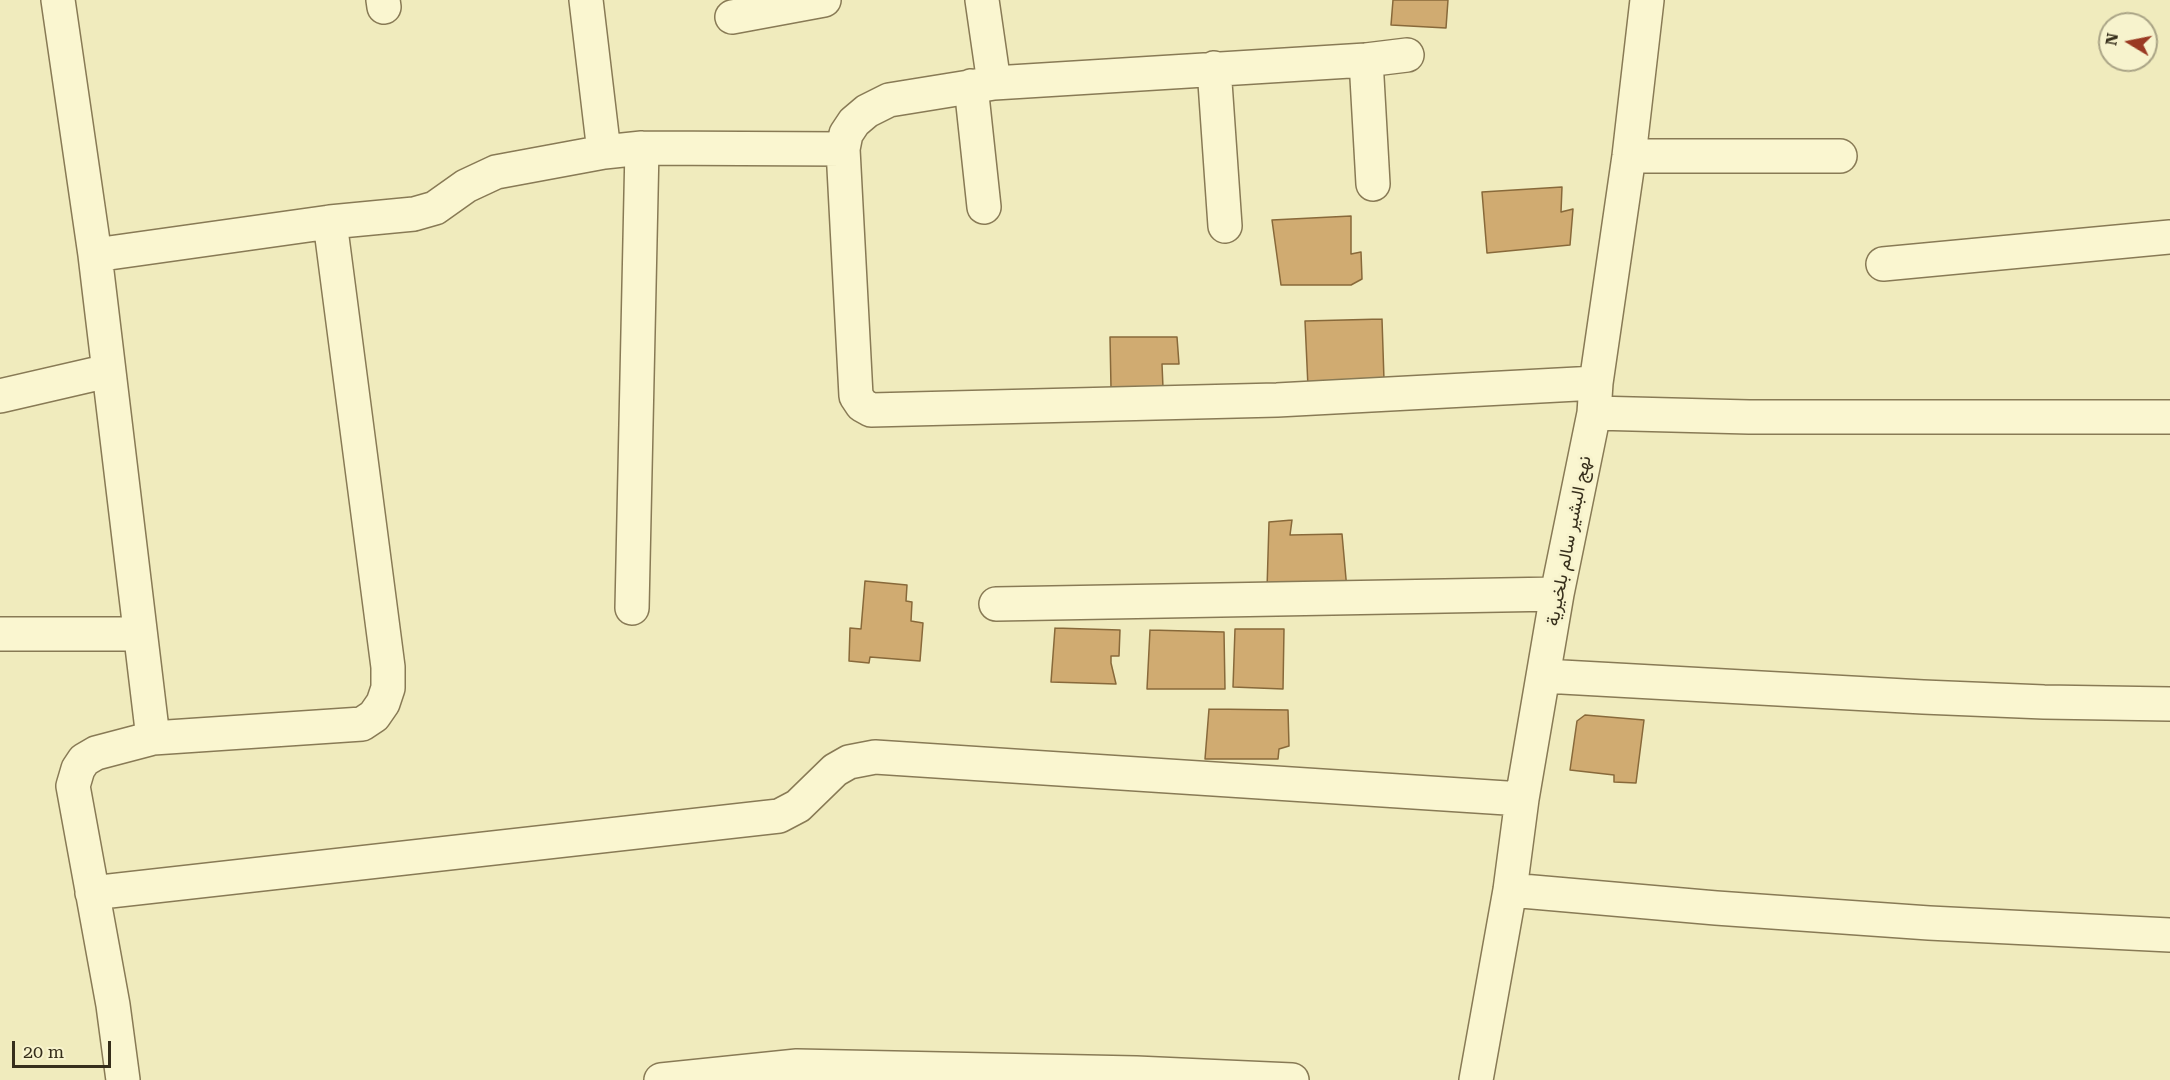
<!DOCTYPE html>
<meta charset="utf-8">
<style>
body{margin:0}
#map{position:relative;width:2170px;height:1080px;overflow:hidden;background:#f0ebbd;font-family:"Roboto Serif",serif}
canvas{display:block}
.north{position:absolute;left:2098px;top:12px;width:60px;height:60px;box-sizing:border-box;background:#f7f3cd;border:2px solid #aaa486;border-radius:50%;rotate:280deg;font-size:16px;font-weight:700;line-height:24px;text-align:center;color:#362e1b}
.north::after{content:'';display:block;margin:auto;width:21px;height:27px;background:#9a3a23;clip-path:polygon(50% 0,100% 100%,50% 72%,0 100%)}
.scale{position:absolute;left:12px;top:1041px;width:99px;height:27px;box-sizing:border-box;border:3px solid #362e1b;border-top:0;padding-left:8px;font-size:18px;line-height:21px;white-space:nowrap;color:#362e1b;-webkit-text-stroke:4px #f7f3cd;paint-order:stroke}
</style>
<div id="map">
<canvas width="2170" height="1080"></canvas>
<div class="north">N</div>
<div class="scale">20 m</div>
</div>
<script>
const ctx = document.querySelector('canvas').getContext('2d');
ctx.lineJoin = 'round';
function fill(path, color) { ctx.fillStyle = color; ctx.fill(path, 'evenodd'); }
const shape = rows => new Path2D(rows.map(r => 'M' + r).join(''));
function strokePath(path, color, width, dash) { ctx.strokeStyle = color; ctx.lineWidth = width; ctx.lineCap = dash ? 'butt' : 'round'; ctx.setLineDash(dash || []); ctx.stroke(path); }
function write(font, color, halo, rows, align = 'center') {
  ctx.font = font + ' "Roboto Serif",Vazirmatn,serif'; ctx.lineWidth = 6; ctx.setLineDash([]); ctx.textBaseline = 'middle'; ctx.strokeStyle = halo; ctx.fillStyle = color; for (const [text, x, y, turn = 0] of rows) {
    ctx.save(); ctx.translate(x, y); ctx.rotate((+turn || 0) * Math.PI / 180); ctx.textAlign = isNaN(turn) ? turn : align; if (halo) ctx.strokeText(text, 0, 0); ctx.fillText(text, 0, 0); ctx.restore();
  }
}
const building = shape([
 [1393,0,1448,0,1446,28,1391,25,1393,0],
 [1562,187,1561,212,1573,209,1570,245,1487,253,1482,192,1562,187],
 [1351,216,1351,254,1361,252,1362,279,1351,285,1281,285,1272,220,1351,216],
 [1382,319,1384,380,1308,387,1305,321,1382,319],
 [1110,337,1177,337,1179,364,1162,364,1163,388,1111,388,1110,337],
 [1292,520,1290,535,1342,534,1347,590,1267,589,1269,522,1292,520],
 [865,581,907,585,906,601,912,602,911,621,923,623,920,661,870,657,869,663,849,661,850,628,861,629,865,581],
 [1055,628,1120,630,1119,656,1111,656,1111,663,1116,684,1051,682,1055,628],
 [1235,629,1284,629,1283,689,1233,687,1235,629],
 [1150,630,1224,632,1225,689,1147,689,1150,630],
 [1209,709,1288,710,1289,746,1279,749,1278,759,1205,759,1209,709],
 [1585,715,1644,720,1636,783,1614,782,1614,775,1570,770,1577,721,1585,715]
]);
fill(building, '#d0ab71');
strokePath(building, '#88693a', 1.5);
const minor = shape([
 [58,0,95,255,153,738],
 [383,0,384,7],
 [586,0,604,152],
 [982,0,994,83],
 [732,17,824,0],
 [1407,55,1366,60,994,83,889,100,867,111,854,122,846,134,843,149,856,396,862,405,871,410,1277,400,1596,383],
 [1366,60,1373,184],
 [1214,68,1225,226],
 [971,86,984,207],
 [1629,156,1840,156],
 [330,222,414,214,435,208,466,186,496,172,604,152,642,148,843,149],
 [95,255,330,222,388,667,388,688,383,703,374,716,362,724,153,738,96,753,84,760,78,769,73,786,113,1005,123,1080],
 [1883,264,2170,237],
 [0,396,108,371],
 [1594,413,1749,417,2170,417],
 [996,604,1557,594],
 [632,608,642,148],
 [0,634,140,634],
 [1544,676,1923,697,2044,702,2170,704],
 [1510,890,1716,908,1929,923,2170,935],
 [92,893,779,816,798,806,835,770,849,762,875,757,1522,799],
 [661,1080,797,1066,1136,1073,1292,1080],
 [1476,1080,1510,890,1522,799,1557,594,1594,413,1596,383,1629,156,1647,0]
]);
strokePath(minor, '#887a55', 36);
strokePath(minor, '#faf6d0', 33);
write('18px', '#362e1b', '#f7f3cd', [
 ["نهج البشير سالم بلخيرية",1569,541,-79]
]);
</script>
